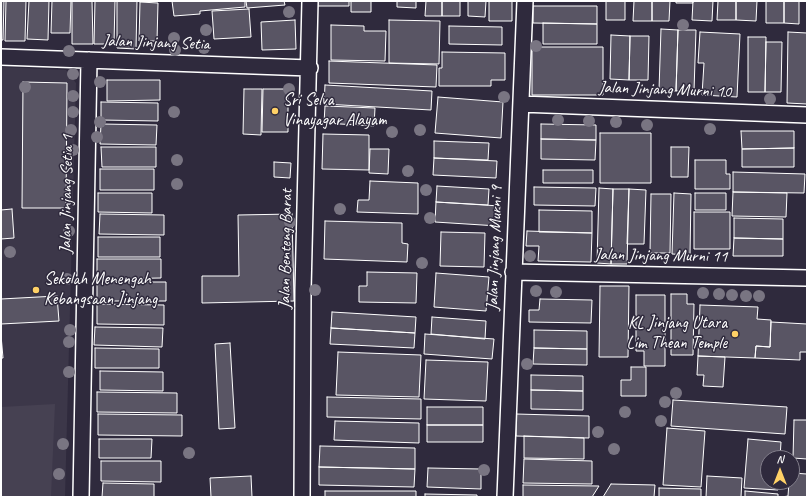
<!DOCTYPE html>
<style>
body{margin:0}
#map{position:relative;width:808px;height:498px;overflow:hidden;background:#2f2a3d;font-family:Caveat,sans-serif}
canvas{display:block}
.frame{position:absolute;inset:0;border:2px solid #fff;pointer-events:none}
.north{position:absolute;left:760px;top:450px;width:40px;height:40px;box-sizing:border-box;background:#2f2a3d;border:1px solid #827f8b;border-radius:50%;rotate:0deg;font-size:11px;font-weight:700;line-height:16px;text-align:center;color:#fff}
.north::after{content:'';display:block;margin:auto;width:14px;height:18px;background:#ffd166;clip-path:polygon(50% 0,100% 100%,50% 72%,0 100%)}
</style>
<div id="map">
<canvas width="808" height="498"></canvas>
<div class="frame"></div>
<div class="north">N</div>
</div>
<script>
const ctx = document.querySelector('canvas').getContext('2d');
ctx.lineJoin = 'round';
function fill(path, color) { ctx.fillStyle = color; ctx.fill(path, 'evenodd'); }
const shape = rows => new Path2D(rows.map(r => 'M' + r).join(''));
function strokePath(path, color, width, dash) { ctx.strokeStyle = color; ctx.lineWidth = width; ctx.lineCap = dash ? 'butt' : 'round'; ctx.setLineDash(dash || []); ctx.stroke(path); }
function write(font, color, halo, rows, align = 'center') {
  ctx.font = font + ' Caveat,sans-serif'; ctx.lineWidth = 3; ctx.setLineDash([]); ctx.textBaseline = 'middle'; ctx.strokeStyle = halo; ctx.fillStyle = color; for (const [text, x, y, turn = 0] of rows) {
    ctx.save(); ctx.translate(x, y); ctx.rotate((+turn || 0) * Math.PI / 180); ctx.textAlign = isNaN(turn) ? turn : align; if (halo) ctx.strokeText(text, 0, 0); ctx.fillText(text, 0, 0); ctx.restore();
  }
}
fill(shape([
 [1,67,66,70,76,83,65,497,1,497]
]), '#3c3749');
fill(shape([
 [55,404,51,497,1,497,1,407]
]), '#464152');
const building = shape([
 [1,1,4,1,3,40,1,40,1,1],
 [6,1,26,1,25,41,5,41,6,1],
 [29,1,49,1,48,40,27,39,29,1],
 [52,1,71,1,70,33,51,33,52,1],
 [72,1,92,1,93,44,72,44,72,1],
 [95,1,115,1,114,44,94,44,95,1],
 [117,1,137,1,136,49,117,48,117,1],
 [172,1,245,1,245,7,200,11,200,14,174,16,172,1],
 [246,1,284,1,285,5,247,8,246,1],
 [315,1,349,1,349,6,315,6,315,1],
 [351,1,371,1,371,12,351,12,351,1],
 [397,1,416,1,416,8,397,7,397,1],
 [426,1,442,1,442,16,425,16,426,1],
 [442,1,460,1,460,16,442,16,442,1],
 [468,1,486,1,485,17,468,16,468,1],
 [489,1,512,1,512,21,489,21,489,1],
 [606,1,625,1,625,20,606,20,606,1],
 [634,1,652,1,652,21,633,21,634,1],
 [652,1,670,1,669,21,652,21,652,1],
 [676,1,693,1,693,3,676,3,676,1],
 [693,1,713,1,712,21,692,20,693,1],
 [718,1,736,1,736,20,717,20,718,1],
 [736,1,757,1,756,21,736,20,736,1],
 [766,1,784,1,784,23,766,23,766,1],
 [784,1,799,1,799,24,784,23,784,1],
 [140,2,158,3,157,41,139,41,140,2],
 [533,6,597,6,597,24,533,23,533,6],
 [249,9,251,37,214,39,212,11,249,9],
 [295,20,296,49,262,50,261,22,295,20],
 [389,20,440,21,439,64,389,63,389,20],
 [543,23,597,24,597,44,543,44,543,23],
 [331,25,364,26,364,31,386,31,385,61,331,60,331,25],
 [449,26,502,27,502,45,449,44,449,26],
 [661,29,678,30,676,91,659,90,661,29],
 [678,30,696,30,694,91,676,91,678,30],
 [700,32,740,34,737,97,702,95,704,63,698,63,700,32],
 [788,32,807,33,807,104,787,103,788,32],
 [611,35,630,36,629,80,610,79,611,35],
 [630,36,649,36,648,80,629,80,630,36],
 [748,37,766,37,765,92,748,92,748,37],
 [766,42,782,42,781,92,765,92,766,42],
 [532,47,603,47,603,95,532,95,532,47],
 [442,52,505,53,505,80,491,80,491,86,439,86,439,68,442,68,442,52],
 [329,61,437,65,436,87,329,83,329,61],
 [107,80,160,80,160,100,107,101,107,80],
 [23,82,67,83,66,208,22,208,23,82],
 [325,85,432,91,431,110,324,104,325,85],
 [244,89,262,89,261,135,243,134,244,89],
 [263,89,288,89,288,132,262,132,263,89],
 [438,97,503,102,501,138,435,133,438,97],
 [101,102,158,103,158,121,101,120,101,102],
 [325,106,375,108,374,126,324,123,325,106],
 [101,124,157,125,156,145,100,144,101,124],
 [541,124,596,125,596,140,541,139,541,124],
 [741,131,794,131,794,148,742,149,741,131],
 [600,133,651,133,651,183,600,183,600,133],
 [323,134,369,135,369,170,322,169,323,134],
 [541,139,596,140,595,160,541,159,541,139],
 [434,141,489,143,488,160,434,158,434,141],
 [101,147,156,147,156,167,102,167,101,147],
 [671,147,689,147,688,177,671,177,671,147],
 [794,148,794,167,742,167,742,149,794,148],
 [370,149,389,149,388,174,369,173,370,149],
 [434,158,497,161,496,178,433,175,434,158],
 [695,160,726,160,726,174,730,174,730,189,695,189,695,160],
 [274,162,291,163,290,178,274,177,274,162],
 [100,169,154,169,154,190,100,190,100,169],
 [543,170,593,170,593,183,543,183,543,170],
 [733,172,805,174,804,193,733,192,733,172],
 [370,181,418,183,418,214,357,212,358,200,369,200,370,181],
 [437,186,489,189,488,205,436,202,437,186],
 [534,187,596,188,595,206,534,205,534,187],
 [599,188,613,189,611,264,597,263,599,188],
 [613,189,629,189,627,264,611,264,613,189],
 [629,189,646,190,644,244,627,244,629,189],
 [733,192,787,193,786,217,732,216,733,192],
 [98,193,152,193,152,213,98,212,98,193],
 [674,193,691,194,690,255,672,254,674,193],
 [695,193,726,193,726,210,695,210,695,193],
 [651,194,671,194,670,253,650,253,651,194],
 [436,202,500,206,498,226,435,222,436,202],
 [12,209,14,238,1,239,1,210,12,209],
 [539,210,592,211,592,233,539,232,539,210],
 [694,212,730,212,730,249,694,249,694,212],
 [100,214,164,215,164,235,99,234,100,214],
 [292,214,294,301,202,303,202,276,239,276,238,215,292,214],
 [734,218,783,219,783,239,734,238,734,218],
 [325,221,402,223,402,243,408,244,407,262,324,259,325,221],
 [527,231,592,233,591,262,538,261,539,246,526,246,527,231],
 [441,232,485,233,484,267,440,266,441,232],
 [98,237,160,237,160,257,98,257,98,237],
 [734,238,783,239,783,256,733,256,734,238],
 [97,259,161,259,161,278,97,279,97,259],
 [367,272,417,273,416,303,359,302,359,286,367,286,367,272],
 [436,273,489,277,486,311,434,307,436,273],
 [97,282,166,282,166,301,97,301,97,282],
 [600,286,629,286,628,357,599,357,600,286],
 [671,294,687,294,687,304,694,304,693,355,671,355,671,294],
 [636,295,665,295,665,366,644,366,644,351,636,351,636,295],
 [57,296,59,321,1,324,1,299,57,296],
 [540,299,592,300,591,323,529,322,529,310,539,310,540,299],
 [97,304,164,305,164,325,97,324,97,304],
 [700,305,758,307,757,319,771,320,770,347,756,346,755,358,698,356,700,305],
 [332,312,416,317,415,333,331,328,332,312],
 [432,317,486,321,485,339,431,334,432,317],
 [771,322,807,324,807,352,800,352,800,360,755,358,756,346,770,347,771,322],
 [95,327,163,328,162,347,94,345,95,327],
 [331,328,415,333,414,348,330,344,331,328],
 [534,330,587,331,587,349,534,348,534,330],
 [425,334,494,339,492,359,424,354,425,334],
 [1,335,3,358,1,358,1,335],
 [230,343,235,428,219,429,215,344,230,343],
 [95,348,159,349,159,368,95,368,95,348],
 [534,348,587,349,587,365,533,364,534,348],
 [338,352,421,355,419,397,336,395,338,352],
 [698,356,725,357,723,387,703,386,704,375,697,375,698,356],
 [426,360,488,362,486,401,424,399,426,360],
 [631,367,646,367,646,396,621,396,621,380,631,380,631,367],
 [100,371,163,372,163,391,100,390,100,371],
 [531,375,583,376,583,391,531,390,531,375],
 [531,390,583,391,583,410,531,409,531,390],
 [97,392,177,393,177,413,97,412,97,392],
 [327,397,421,399,421,419,327,417,327,397],
 [673,400,787,407,785,434,671,426,673,400],
 [427,407,483,407,483,425,427,425,427,407],
 [98,414,182,415,182,436,98,435,98,414],
 [516,414,589,416,589,438,516,436,516,414],
 [794,420,807,420,807,459,793,458,794,420],
 [335,421,419,423,419,443,334,440,335,421],
 [427,425,483,425,483,442,427,442,427,425],
 [667,428,705,431,701,487,663,485,667,428],
 [524,436,584,438,584,459,524,458,524,436],
 [99,439,152,439,151,458,99,458,99,439],
 [748,439,781,442,780,458,768,458,768,482,779,482,778,490,744,488,748,439],
 [320,446,415,448,415,469,319,467,320,446],
 [524,459,592,461,592,484,523,483,524,459],
 [101,461,161,461,161,482,101,481,101,461],
 [319,467,415,469,414,487,319,485,319,467],
 [428,468,481,469,481,489,427,487,428,468],
 [792,473,807,474,807,497,782,497,788,496,789,482,792,482,792,473],
 [251,476,252,497,211,497,210,478,251,476],
 [707,476,742,478,741,497,706,497,707,476],
 [103,483,154,484,154,497,102,497,103,483],
 [611,484,655,485,654,497,603,497,611,484],
 [523,485,599,486,592,497,523,497,523,485],
 [659,488,701,489,701,497,659,497,659,488],
 [325,491,416,491,416,497,325,497,325,491],
 [745,491,778,494,778,497,745,497,745,491],
 [425,494,477,495,477,497,425,497,425,494]
]);
fill(building, '#595564');
strokePath(building, '#fff', 1);
const street = shape([
 [1,57,310,68],
 [521,104,807,115],
 [513,272,807,278],
 [81,497,89,60],
 [302,497,303,290,310,1],
 [505,497,525,1]
]);
strokePath(street, '#fff', 18);
strokePath(street, '#2f2a3d', 15);
ctx.fillStyle = '#797582';
for (const [x, y] of [
 [289,12],
 [683,25],
 [206,30],
 [174,38],
 [536,46],
 [204,48],
 [175,50],
 [69,51],
 [73,74],
 [100,82],
 [25,87],
 [289,89],
 [73,96],
 [504,97],
 [770,99],
 [73,112],
 [174,112],
 [558,120],
 [589,121],
 [100,122],
 [616,122],
 [647,125],
 [710,129],
 [71,130],
 [420,130],
 [392,132],
 [97,137],
 [73,150],
 [177,160],
 [408,171],
 [177,184],
 [426,190],
 [340,209],
 [430,218],
 [290,222],
 [69,231],
 [10,252],
 [530,256],
 [422,263],
 [67,279],
 [315,290],
 [536,291],
 [556,292],
 [703,293],
 [719,294],
 [732,295],
 [746,296],
 [759,296],
 [70,330],
 [69,342],
 [527,364],
 [69,372],
 [676,393],
 [665,402],
 [625,412],
 [661,421],
 [598,432],
 [63,444],
 [614,449],
 [189,453],
 [484,470],
 [59,474]
]) { ctx.beginPath(); ctx.arc(x, y, 6, 0, 2 * Math.PI); ctx.fill(); }
for (const [x, y, r, color] of [
 [275,111,4,"#ffd166"],
 [36,290,4,"#ffd166"],
 [735,334,4,"#ffd166"]
]) { const dot = new Path2D(); dot.arc(x, y, r, 0, 2 * Math.PI); ctx.fillStyle = color; ctx.fill(dot); strokePath(dot, '#2f2a3d', 1.5); }
write('17px', '#fff', '#2f2a3d', [
 ["Jalan Jinjang Setia",156,43,2],
 ["Jalan Jinjang Murni 10",665,90,2],
 ["Jalan Jinjang Setia 1",67,194,-89],
 ["Jalan Jinjang Murni 9",495,248,-88],
 ["Jalan Benteng Barat",286,249,-89],
 ["Jalan Jinjang Murni 11",661,256,1]
]);
write('17px', '#fff', '#2f2a3d', [
 ["Sri Selva",283,101],
 ["Vinayagar Alayam",283,121],
 ["Sekolah Menengah",44,280],
 ["Kebangsaan Jinjang",44,300],
 ["KL Jinjang Utara",727,324,"right"],
 ["Lim Thean Temple",727,344,"right"]
], 'left');
</script>
